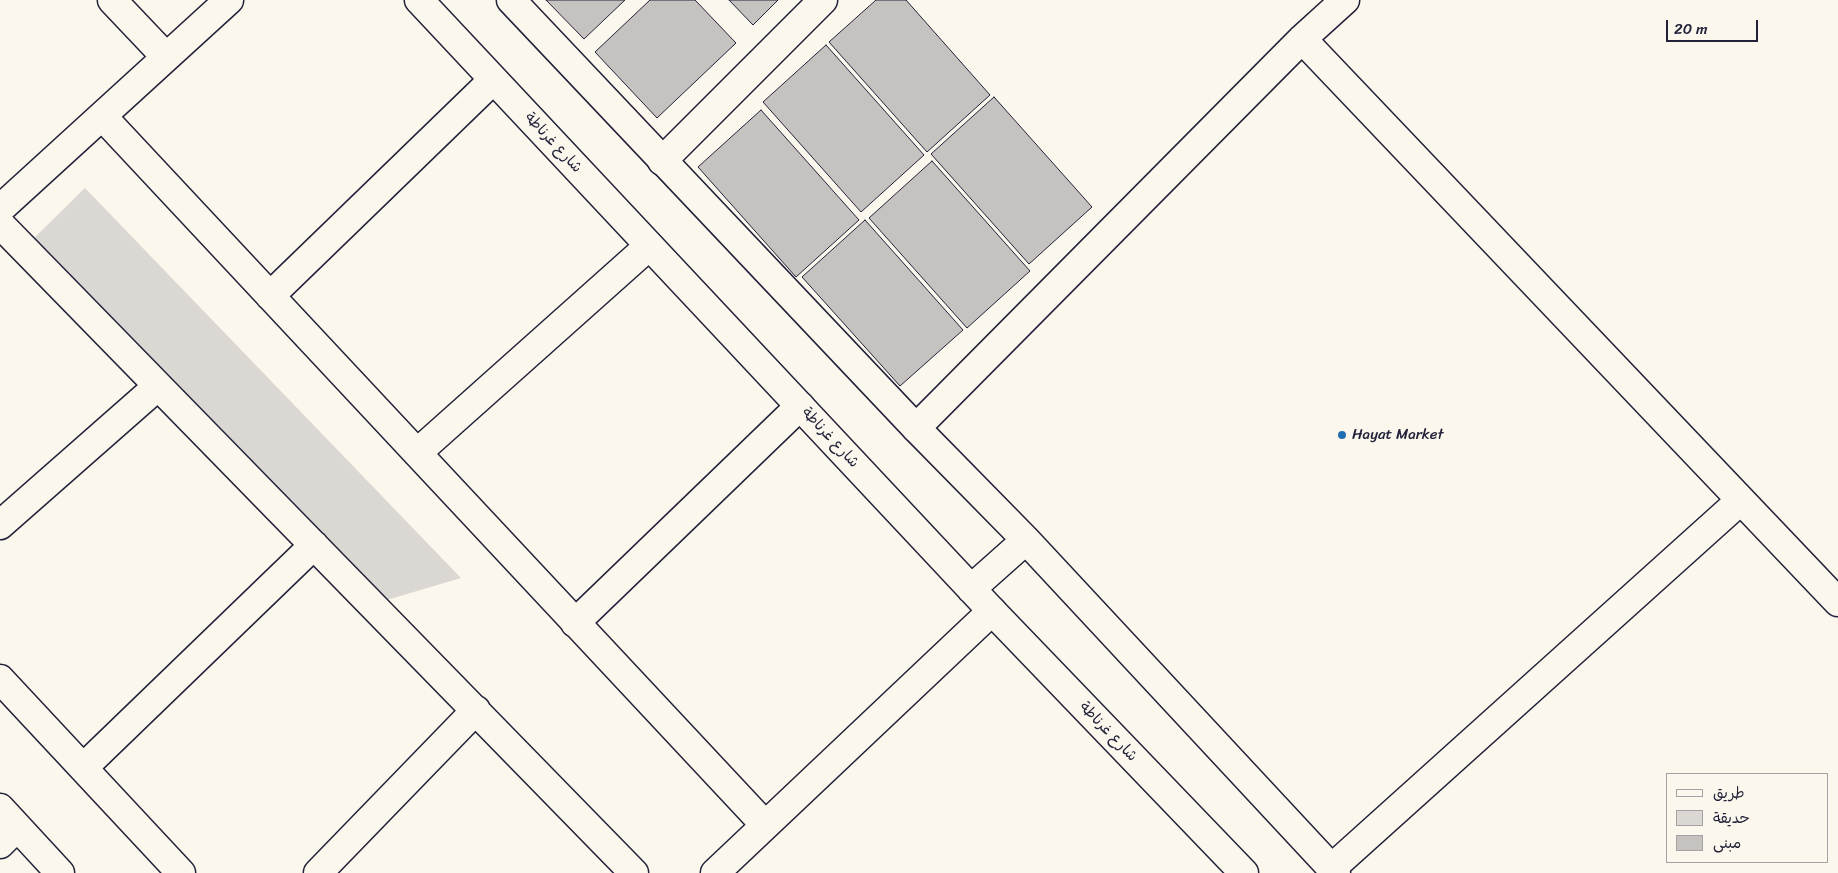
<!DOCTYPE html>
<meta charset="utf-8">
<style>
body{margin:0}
#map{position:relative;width:1838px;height:873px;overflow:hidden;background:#fbf7ec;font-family:Sriracha,"Playpen Sans Arabic",sans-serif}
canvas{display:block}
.legend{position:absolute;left:1666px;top:773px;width:162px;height:90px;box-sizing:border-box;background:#fbf7ec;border:1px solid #a4a2a5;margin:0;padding:6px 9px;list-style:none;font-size:15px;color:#22223b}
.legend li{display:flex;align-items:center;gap:10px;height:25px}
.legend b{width:25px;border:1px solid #a4a2a5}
.scale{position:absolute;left:1666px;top:20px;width:92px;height:22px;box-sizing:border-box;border:2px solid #22223b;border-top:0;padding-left:6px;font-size:15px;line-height:18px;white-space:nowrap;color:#22223b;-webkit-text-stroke:4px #fbf7ec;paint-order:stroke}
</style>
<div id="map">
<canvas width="1838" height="873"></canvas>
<ul class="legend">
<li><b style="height:6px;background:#fbf7ec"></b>طريق</li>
<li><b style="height:14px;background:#dbd8d3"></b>حديقة</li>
<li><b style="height:14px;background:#c6c2c0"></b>مبنى</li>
</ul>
<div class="scale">20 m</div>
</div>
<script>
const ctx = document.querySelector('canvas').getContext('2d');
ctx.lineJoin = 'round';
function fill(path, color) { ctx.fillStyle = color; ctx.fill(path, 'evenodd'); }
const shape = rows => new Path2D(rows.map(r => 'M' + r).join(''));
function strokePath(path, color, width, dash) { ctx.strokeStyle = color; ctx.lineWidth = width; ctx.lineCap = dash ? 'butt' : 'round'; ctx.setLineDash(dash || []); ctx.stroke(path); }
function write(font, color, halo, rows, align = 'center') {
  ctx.font = font + ' Sriracha,"Playpen Sans Arabic",sans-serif'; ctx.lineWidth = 5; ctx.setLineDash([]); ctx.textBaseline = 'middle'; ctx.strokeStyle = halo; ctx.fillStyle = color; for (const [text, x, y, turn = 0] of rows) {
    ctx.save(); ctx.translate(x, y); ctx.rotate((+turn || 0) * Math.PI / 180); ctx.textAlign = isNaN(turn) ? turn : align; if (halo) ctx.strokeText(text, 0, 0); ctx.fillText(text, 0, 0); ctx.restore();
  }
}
fill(shape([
 [85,188,461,578,380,602,32,240]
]), '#dbd8d3');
const building = shape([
 [546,0,625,0,584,39,546,0],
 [650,0,695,0,736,43,657,118,595,52,650,0],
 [729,0,778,0,753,25,729,0],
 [876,0,906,0,990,95,927,152,829,42,876,0],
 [826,45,924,155,861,212,763,102,826,45],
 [994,97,1092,207,1029,264,931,154,994,97],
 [761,110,859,220,796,277,698,167,761,110],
 [932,161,1030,271,967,328,869,218,932,161],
 [865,220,963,330,900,386,802,277,865,220]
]);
fill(building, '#c6c2c0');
strokePath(building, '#22223b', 1);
const minor = shape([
 [112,0,166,57],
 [1302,39,1838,602],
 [102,116,765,825],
 [662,161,823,0],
 [0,209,229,0],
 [0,224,634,873],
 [270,296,493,80],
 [916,428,1302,39,1345,0],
 [417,453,649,246],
 [0,525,158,386],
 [575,623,800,406],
 [0,679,181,873],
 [83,768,314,545],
 [0,808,60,873],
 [0,844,17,827],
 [1332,868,1741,500],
 [318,873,476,710],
 [715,873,992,611]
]);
const tertiary = shape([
 [419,0,992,611,1244,873],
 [511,0,916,428,1026,540,1336,873],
 [971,589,1026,540]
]);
strokePath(minor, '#22223b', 31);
strokePath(tertiary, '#22223b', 31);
strokePath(minor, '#fbf7ec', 28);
strokePath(tertiary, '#fbf7ec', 28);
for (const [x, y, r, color] of [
 [1342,435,5,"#1f6fb2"]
]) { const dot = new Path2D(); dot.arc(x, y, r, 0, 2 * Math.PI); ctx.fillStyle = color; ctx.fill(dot); strokePath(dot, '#fbf7ec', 2); }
write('15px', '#22223b', '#fbf7ec', [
 ["شارع غرناطة",553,143,47],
 ["شارع غرناطة",830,438,47],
 ["شارع غرناطة",1108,732,46]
]);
write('15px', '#22223b', '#fbf7ec', [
 ["Hayat Market",1352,435]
], 'left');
</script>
